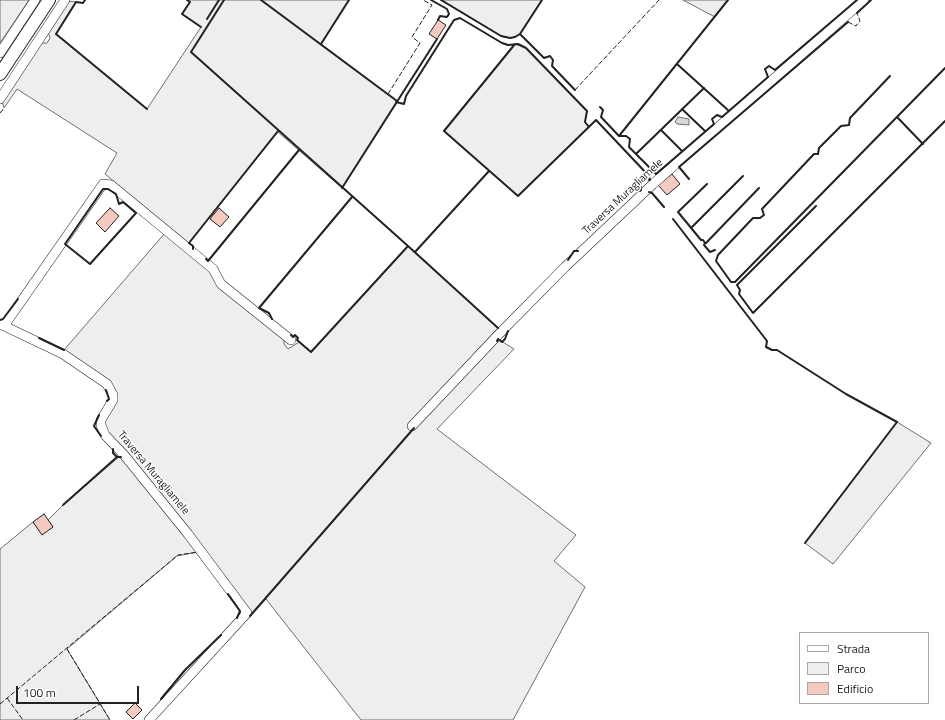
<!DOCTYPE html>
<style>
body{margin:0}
#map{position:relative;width:945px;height:720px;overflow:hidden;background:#fff;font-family:"Titillium Web",sans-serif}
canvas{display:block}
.legend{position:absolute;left:799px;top:632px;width:130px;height:72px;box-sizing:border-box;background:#fff;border:1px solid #a7a7a7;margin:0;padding:5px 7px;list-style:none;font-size:12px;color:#222}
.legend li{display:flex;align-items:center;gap:8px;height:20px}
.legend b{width:20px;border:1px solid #a7a7a7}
.scale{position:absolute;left:16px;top:686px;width:123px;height:18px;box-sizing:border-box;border:2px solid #222;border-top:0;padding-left:5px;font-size:12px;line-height:14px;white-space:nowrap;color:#222;-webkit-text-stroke:3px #fff;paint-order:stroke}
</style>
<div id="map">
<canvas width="945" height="720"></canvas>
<ul class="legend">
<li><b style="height:5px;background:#fff"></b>Strada</li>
<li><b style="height:11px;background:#eee"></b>Parco</li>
<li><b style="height:11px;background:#f3c9c0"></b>Edificio</li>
</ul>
<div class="scale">100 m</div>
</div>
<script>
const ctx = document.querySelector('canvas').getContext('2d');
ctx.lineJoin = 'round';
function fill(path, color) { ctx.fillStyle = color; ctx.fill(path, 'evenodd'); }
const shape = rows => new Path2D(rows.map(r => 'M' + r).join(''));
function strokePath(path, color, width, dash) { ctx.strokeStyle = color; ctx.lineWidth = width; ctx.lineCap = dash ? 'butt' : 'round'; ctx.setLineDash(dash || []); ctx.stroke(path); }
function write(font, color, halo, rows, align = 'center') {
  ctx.font = font + ' "Titillium Web",sans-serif'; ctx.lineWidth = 3; ctx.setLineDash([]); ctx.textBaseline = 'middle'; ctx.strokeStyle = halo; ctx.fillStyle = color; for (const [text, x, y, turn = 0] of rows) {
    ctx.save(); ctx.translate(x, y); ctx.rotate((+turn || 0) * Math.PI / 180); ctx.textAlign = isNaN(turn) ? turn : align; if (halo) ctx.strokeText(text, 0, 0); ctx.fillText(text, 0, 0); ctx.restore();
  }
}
const green = shape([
 [0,0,29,0,0,43,0,0],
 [187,0,349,0,321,44,397,101,342,188,278,132,189,243,105,174,117,153,17,89,4,108,2,101,40,43,47,43,50,38,48,31,68,1,76,2,56,34,147,109,201,27,182,14,190,2,187,0],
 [441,0,542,0,520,34,515,37,510,38,501,36,441,0],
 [683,0,728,0,715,17,683,0],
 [515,44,526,48,587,111,585,122,589,127,518,196,444,131,515,44],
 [165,233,211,270,284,338,284,344,288,349,299,342,311,352,408,246,498,328,407,426,411,431,498,339,514,349,437,429,576,535,554,561,585,587,513,720,361,720,266,599,253,613,247,608,108,433,103,424,116,395,65,352,64,350,165,233],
 [897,422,931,443,833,564,805,543,897,422],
 [120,456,198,552,177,556,67,649,110,720,0,720,0,549,33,522,42,534,53,527,48,520,63,505,120,456]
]);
fill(green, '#eee');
strokePath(green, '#6f6f6f', 1);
const water = shape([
 [678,117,689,119,689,125,677,124,675,122,678,117]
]);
fill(water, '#d9d9d9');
strokePath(water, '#6f6f6f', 1);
const building = shape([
 [438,20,446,25,437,39,429,34,438,20],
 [672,174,680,184,667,195,658,185,672,174],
 [110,208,119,216,105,232,96,223,110,208],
 [219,208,229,217,220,227,210,219,219,208],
 [44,514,53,527,42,535,33,522,44,514],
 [135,703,142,710,133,719,126,712,135,703]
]);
fill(building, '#f3c9c0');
strokePath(building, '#222', 1);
const minor = shape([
 [0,53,35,0],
 [0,99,65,0],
 [0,324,63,354,107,384,113,395,113,400,101,420,101,425,105,435,125,456,188,534,247,613,149,720],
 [4,326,103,184,111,185,213,269,221,284,291,340],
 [412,426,498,335,565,267,653,184,864,0]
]);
const major = shape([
 [0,74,49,0]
]);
strokePath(minor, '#222', 10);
strokePath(major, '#222', 14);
strokePath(minor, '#fff', 9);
strokePath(major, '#fff', 12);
strokePath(shape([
 [848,22,856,26,860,21,857,13],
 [575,90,659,0],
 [388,94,420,43,412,37,432,5,423,0],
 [0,113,4,108],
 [67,649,110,720],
 [7,698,23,720],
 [0,704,178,555,198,552],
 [74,720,100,704]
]), '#222', 1, [5, 2]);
strokePath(shape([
 [85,0,83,3,76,2,56,34,147,109],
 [187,0,190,2,182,14,201,27],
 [224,0,191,52,408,246,498,328],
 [261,0,397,101],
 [431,0,447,9,449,14,447,17,440,16,438,20],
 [441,0,501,36,510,38,515,37,520,34,542,0],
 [857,13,871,0],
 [207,19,219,0],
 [520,34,544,58,550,56,553,60,552,66,575,90],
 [321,44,349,0],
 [515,44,444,131,518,196,596,120,649,176,650,180,645,178,640,183,641,190,640,191],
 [677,64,729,111],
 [890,76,850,118,849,125,841,126,819,148,818,154,814,154,762,209,764,215,760,218,753,218,718,255,716,261,731,282,735,282,945,68],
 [396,102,404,104,406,96,454,20,460,18,502,43,508,45,518,44,526,48,587,111,585,122,589,127],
 [600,107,603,110,601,117,619,136,626,136,630,139,629,147,656,174,714,124,712,119,717,115,722,117,768,77,765,69,769,66,775,70,857,0],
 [682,109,705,131],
 [897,117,923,144],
 [661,130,682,151],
 [619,136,728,0],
 [636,154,704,88],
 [689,179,679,167,848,22],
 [707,184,678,212,701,240,703,240,705,243,704,245,710,252,715,250],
 [342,188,437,39],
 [103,189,108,189,116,194,119,204,123,202,136,213,90,264,65,244,103,189],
 [649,192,652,193,664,207],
 [816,206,737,285,740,290,739,294,753,313,945,121],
 [673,219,767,341,766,347,772,350,777,350,846,394,897,422,805,543],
 [691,228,743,176],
 [706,243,759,188],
 [193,249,193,246,189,243,278,131],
 [415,252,489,171],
 [206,259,208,261,299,150],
 [568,260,574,251,578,251],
 [272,319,269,313,259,308,352,197],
 [0,320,3,319,18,299],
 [291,335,293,337,295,335,298,338,297,340,311,352,408,246],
 [39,338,64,350],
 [497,341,498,339,502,342,505,339,508,331],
 [106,390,109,399,107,401],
 [99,415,94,426,101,436],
 [113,449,113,453,117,457,121,457],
 [63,505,117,457],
 [228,594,240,611,237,618],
 [250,616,414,428],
 [161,699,185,670,221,635]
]), '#222', 2);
write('11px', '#222', '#fff', [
 ["Traversa Muragliamele",623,197,-43],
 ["Traversa Muragliamele",153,473,50]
]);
</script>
